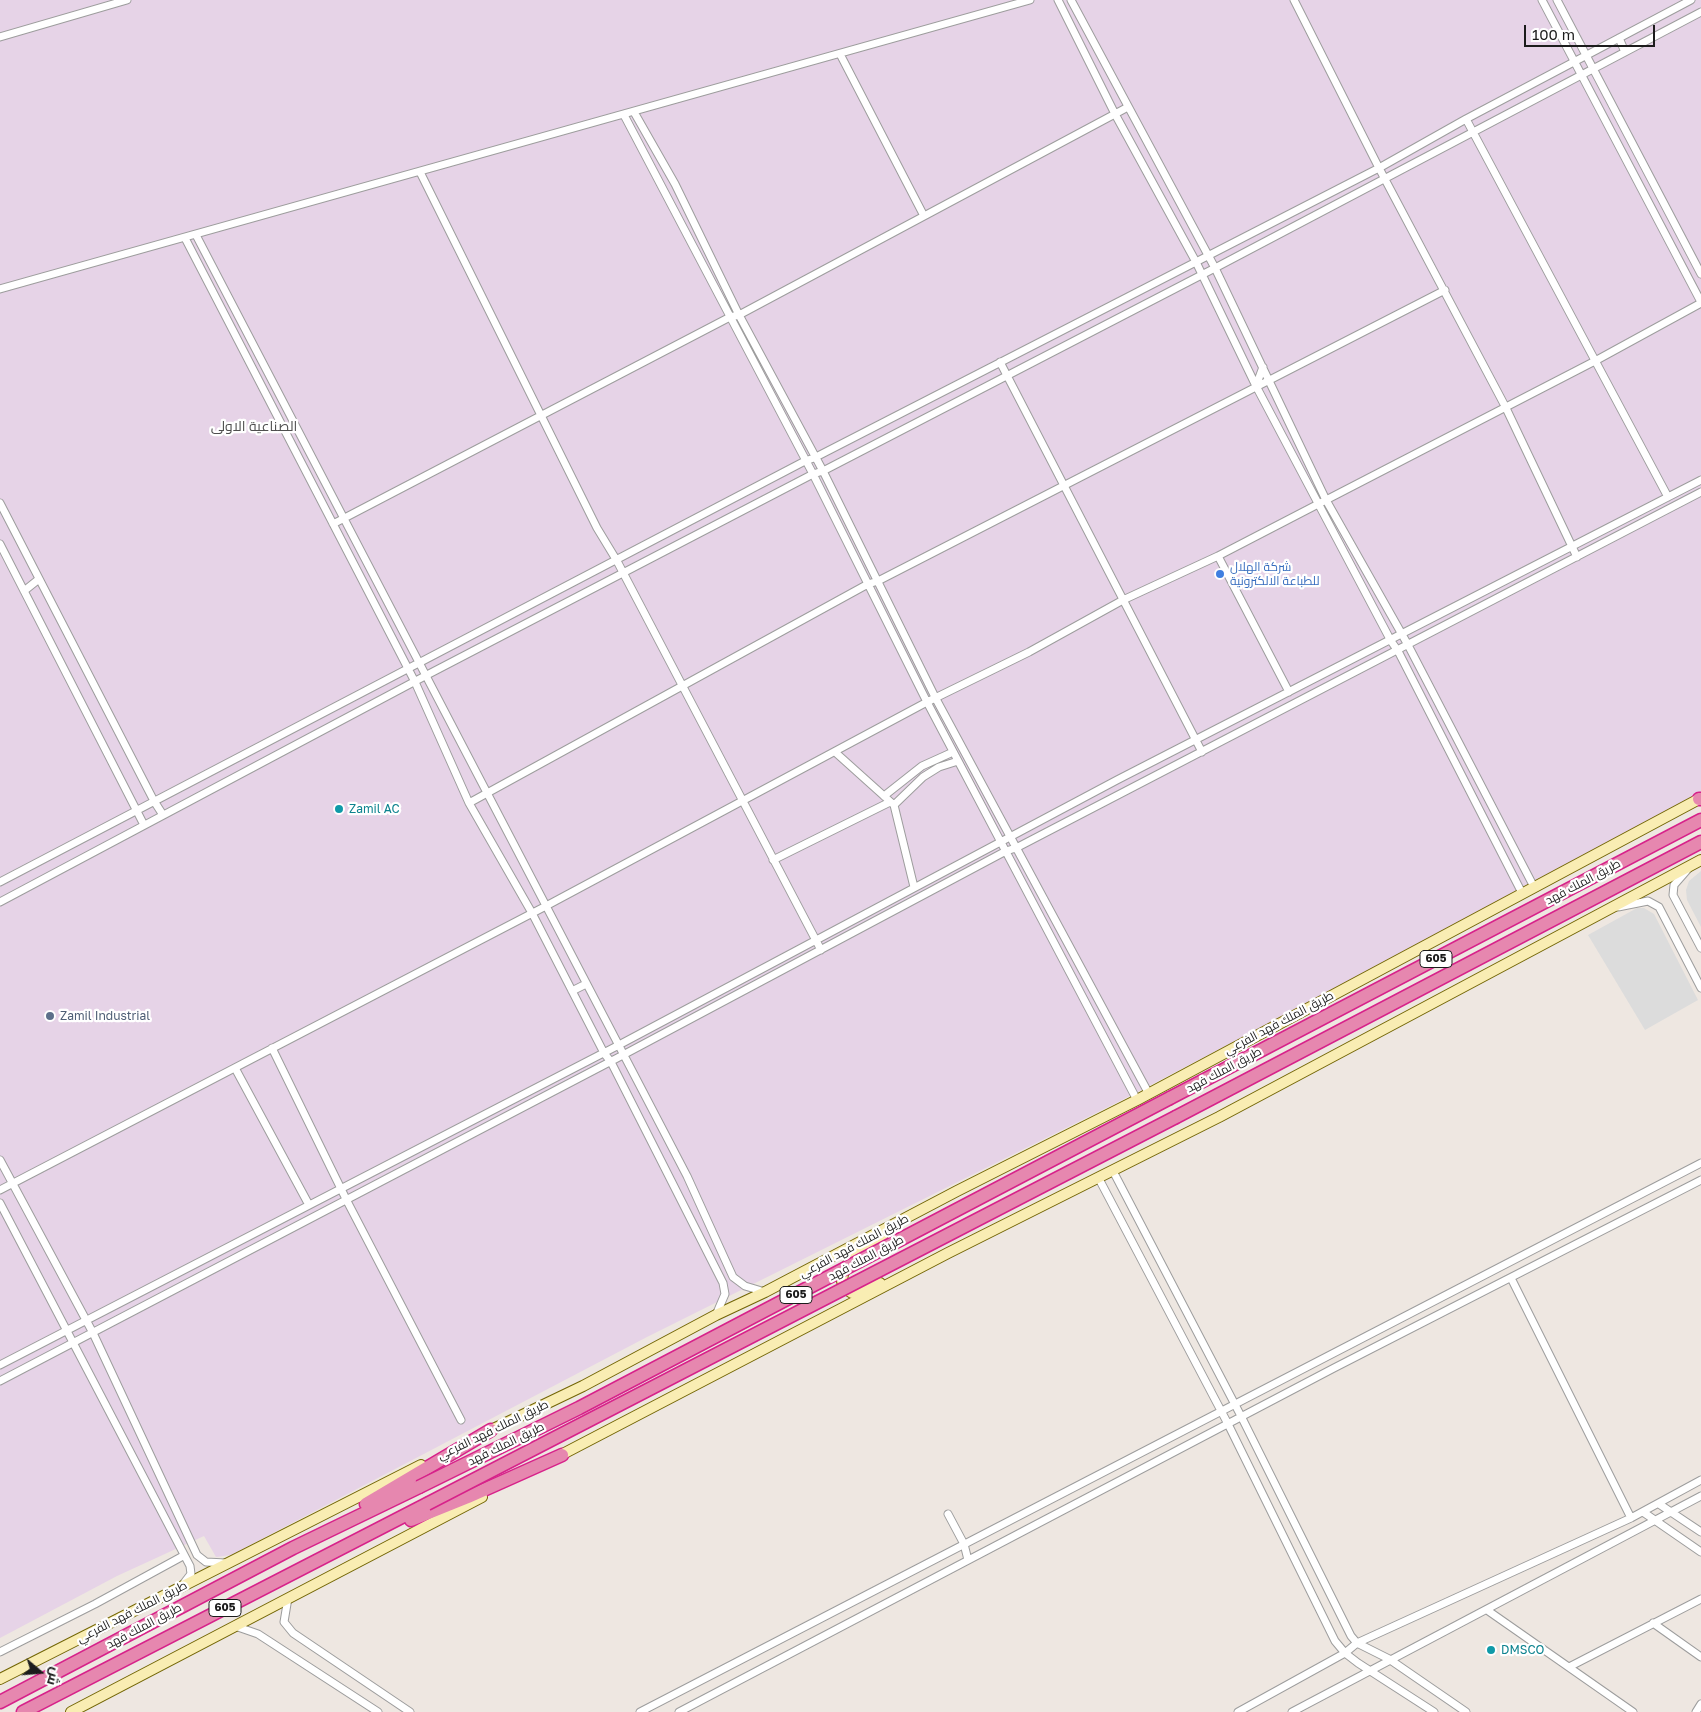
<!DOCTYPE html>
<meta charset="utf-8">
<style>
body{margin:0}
#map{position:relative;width:1701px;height:1712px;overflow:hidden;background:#eee7e1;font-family:"Golos Text",Cairo,sans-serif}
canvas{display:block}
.north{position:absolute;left:15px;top:1647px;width:50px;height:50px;-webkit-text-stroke:4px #fff;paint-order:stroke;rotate:108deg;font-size:14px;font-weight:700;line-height:20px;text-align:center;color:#1c1c1c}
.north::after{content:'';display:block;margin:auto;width:18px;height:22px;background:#1c1c1c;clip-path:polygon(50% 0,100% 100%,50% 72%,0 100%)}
.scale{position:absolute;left:1524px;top:25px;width:131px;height:22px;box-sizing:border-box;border:2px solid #1c1c1c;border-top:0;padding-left:6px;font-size:15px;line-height:18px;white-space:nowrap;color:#1c1c1c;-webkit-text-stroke:4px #fff;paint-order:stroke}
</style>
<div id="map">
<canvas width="1701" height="1712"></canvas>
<div class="north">ش</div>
<div class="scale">100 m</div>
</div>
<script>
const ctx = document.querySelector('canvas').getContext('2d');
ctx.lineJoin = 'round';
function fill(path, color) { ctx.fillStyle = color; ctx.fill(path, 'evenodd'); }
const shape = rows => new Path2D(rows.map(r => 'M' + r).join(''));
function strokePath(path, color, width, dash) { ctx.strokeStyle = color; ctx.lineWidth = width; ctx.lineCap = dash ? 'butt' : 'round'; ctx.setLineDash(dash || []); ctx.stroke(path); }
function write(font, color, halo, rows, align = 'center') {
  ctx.font = font + ' "Golos Text",Cairo,sans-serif'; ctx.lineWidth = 4.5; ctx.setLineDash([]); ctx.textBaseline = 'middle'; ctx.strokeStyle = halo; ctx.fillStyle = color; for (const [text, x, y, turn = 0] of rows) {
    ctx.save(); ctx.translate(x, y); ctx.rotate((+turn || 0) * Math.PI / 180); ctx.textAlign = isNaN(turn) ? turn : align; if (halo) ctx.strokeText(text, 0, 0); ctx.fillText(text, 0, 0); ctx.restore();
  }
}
fill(shape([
 [0,0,1701,0,1701,797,1122,1100,647,1337,231,1555,216,1557,204,1536,117,1576,0,1638]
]), '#e6d3e7');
fill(shape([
 [1701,871,1701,927,1687,900,1686,890,1689,881],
 [1637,908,1644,908,1654,914,1698,1000,1645,1030,1588,935]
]), '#dcdcdc');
const minor = shape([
 [1058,0,1115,114,1196,262,1256,386,1391,641,1398,651,1522,893],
 [1071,0,1215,268,1326,500,1408,645,1534,887],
 [1294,0,1379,168,1505,406,1577,557],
 [1542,0,1701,302],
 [1557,0,1701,274],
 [0,37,127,0],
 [1619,38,1625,52],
 [840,54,924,216],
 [634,112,675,184,739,315,823,471,936,699,1149,1094],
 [624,115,813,474,927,702,1137,1100],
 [1466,119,1668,497],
 [420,172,597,528,617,561,821,950],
 [196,235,687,1176,733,1277,745,1286,765,1292],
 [185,238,415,682,469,803,532,913,604,1053,611,1062,723,1283,725,1294,716,1315],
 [0,289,1030,0],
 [1000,362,1202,752],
 [1256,386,1263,367],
 [0,503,154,801,163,815],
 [333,524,730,317,739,315,1128,107],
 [0,544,144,825],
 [1218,556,1289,692],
 [24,591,39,579],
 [835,752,894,805,914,887],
 [884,796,922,766,953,752],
 [469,803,868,584,878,581,1445,290],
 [894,805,923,777,939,767,958,761],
 [773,860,890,802],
 [1688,869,1674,885,1673,895,1701,948],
 [0,882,805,461,814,458,1379,168,1466,119,1691,0],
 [0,902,425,676,813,474,823,471,1215,268,1701,12],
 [1618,907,1648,901,1659,907,1701,988],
 [572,991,586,984],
 [272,1048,347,1201,461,1420],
 [235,1068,309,1205],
 [0,1160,93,1333,197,1555,206,1562,226,1563],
 [1113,1171,1242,1418,1351,1636,1357,1643,1389,1659,1466,1712],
 [1098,1177,1228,1424,1335,1641,1345,1653,1358,1663,1434,1712],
 [0,1190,546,906,927,702,1029,652,1123,600,1218,556,1326,500,1595,361,1701,303],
 [0,1203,190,1566,191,1574,184,1583],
 [1511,1278,1631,1518],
 [0,1365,617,1046,1117,780,1701,480],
 [0,1381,623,1055,1006,851,1016,848,1701,492],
 [1659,1504,1701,1532],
 [1643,1512,1701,1552],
 [948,1514,964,1544,968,1560],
 [288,1598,284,1622,293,1633,410,1712],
 [1487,1610,1633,1712],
 [1653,1623,1701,1657],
 [235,1626,258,1634,378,1712],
 [0,1652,95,1604,183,1556],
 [1569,1667,1701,1599],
 [640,1712,1701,1163],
 [679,1712,1334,1368,1701,1180],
 [1238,1712,1345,1653,1357,1643,1631,1518,1701,1480],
 [1292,1712,1701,1496],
 [1696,1712,1701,1704]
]);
const secondary = shape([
 [880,1283,852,1293,844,1288,842,1281,843,1274,850,1260,882,1238],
 [485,1433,583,1386,716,1315,765,1292,957,1191,1137,1100,1701,798],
 [557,1457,948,1253,1219,1117,1701,860],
 [0,1679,421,1465],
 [71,1712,482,1497]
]);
const motorway = shape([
 [1699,799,1701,799],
 [1170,1098,1701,820],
 [1176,1117,1701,842],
 [366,1504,491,1430],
 [411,1520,468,1497,562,1455],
 [0,1702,293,1548,419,1487],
 [23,1712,427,1504]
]);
strokePath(minor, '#9d9d9d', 9);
strokePath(secondary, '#726504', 12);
strokePath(motorway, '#d7228a', 15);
strokePath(minor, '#fff', 7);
strokePath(secondary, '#f9edb3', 10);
strokePath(motorway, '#e687af', 12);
const motorwayBridge = shape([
 [419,1487,579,1408,1170,1098],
 [427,1504,1176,1117]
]);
strokePath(motorwayBridge, '#d7228a', 15, []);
strokePath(motorwayBridge, '#e687af', 12);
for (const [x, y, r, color] of [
 [1220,574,5,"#3f7fe0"],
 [339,809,5,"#0f9aa8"],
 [50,1016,5,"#5c6f8a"],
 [1491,1650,5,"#0f9aa8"]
]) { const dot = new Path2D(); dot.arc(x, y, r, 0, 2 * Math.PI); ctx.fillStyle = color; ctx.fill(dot); strokePath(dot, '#fff', 2); }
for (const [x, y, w] of [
 [1436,959,32],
 [796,1295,32],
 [225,1608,32]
]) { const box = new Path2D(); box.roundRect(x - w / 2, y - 8.5, w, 17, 4); ctx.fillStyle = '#fff'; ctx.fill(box); strokePath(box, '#1c1c1c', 1); }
write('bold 11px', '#1c1c1c', null, [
 ["605",1436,959],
 ["605",796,1295],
 ["605",225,1608]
]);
write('12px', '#366cbe', '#fff', [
 ["شركة الهلال",1230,567],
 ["للطباعة الالكترونية",1230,581]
], 'left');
write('12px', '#0d838f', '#fff', [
 ["Zamil AC",349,809],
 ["DMSCO",1501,1650]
], 'left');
write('12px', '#1c1c1c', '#fff', [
 ["طريق الملك فهد",1583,882,-28],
 ["طريق الملك فهد الفرعي",1279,1023,-28],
 ["طريق الملك فهد",1224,1070,-28],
 ["طريق الملك فهد الفرعي",854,1246,-28],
 ["طريق الملك فهد",866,1258,-28],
 ["طريق الملك فهد الفرعي",493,1430,-26],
 ["طريق الملك فهد",506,1444,-26],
 ["طريق الملك فهد الفرعي",132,1612,-27],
 ["طريق الملك فهد",144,1626,-28]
]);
write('12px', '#4e5e75', '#fff', [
 ["Zamil Industrial",60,1016]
], 'left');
write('14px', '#4f4f4f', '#fff', [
 ["الصناعية الاولى",254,427]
]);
</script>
